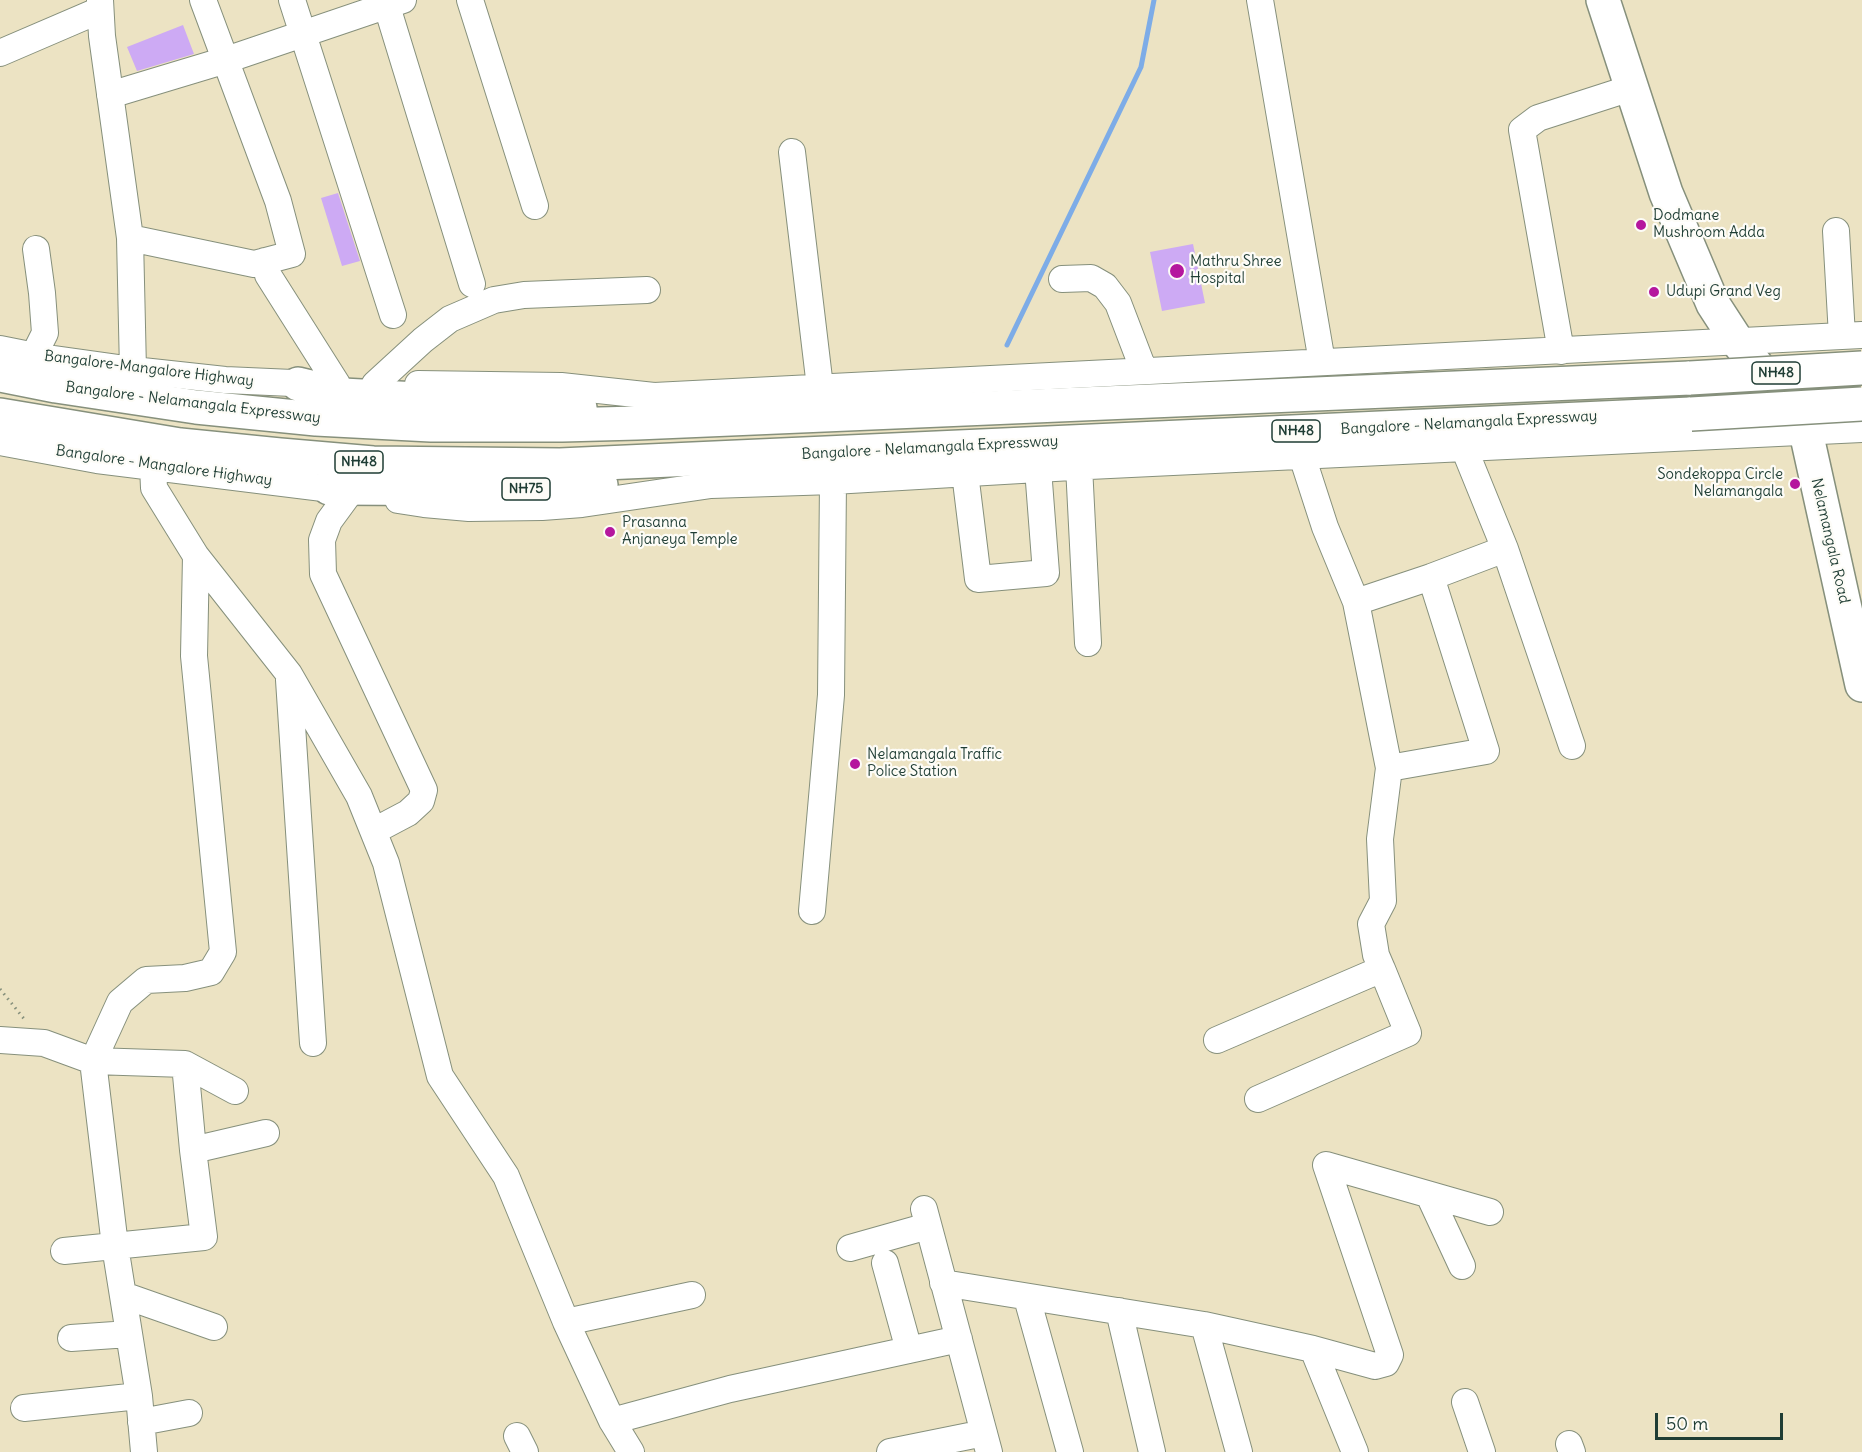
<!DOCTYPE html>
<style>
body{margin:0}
#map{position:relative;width:1862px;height:1452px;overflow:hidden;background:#ece3c3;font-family:Delius,sans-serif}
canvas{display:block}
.scale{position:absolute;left:1655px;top:1413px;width:128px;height:27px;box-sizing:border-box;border:3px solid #1f3d34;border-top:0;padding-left:8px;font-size:18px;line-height:21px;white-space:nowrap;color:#1f3d34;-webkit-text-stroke:4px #fdfcf7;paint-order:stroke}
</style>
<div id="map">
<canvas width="1862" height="1452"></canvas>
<div class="scale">50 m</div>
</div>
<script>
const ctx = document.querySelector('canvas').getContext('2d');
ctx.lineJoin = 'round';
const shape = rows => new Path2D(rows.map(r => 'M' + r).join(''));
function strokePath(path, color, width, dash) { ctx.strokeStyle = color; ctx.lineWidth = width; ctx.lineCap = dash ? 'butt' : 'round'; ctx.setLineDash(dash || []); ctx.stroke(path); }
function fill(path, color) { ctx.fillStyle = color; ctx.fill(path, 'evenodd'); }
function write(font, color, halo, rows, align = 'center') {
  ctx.font = font + ' Delius,sans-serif'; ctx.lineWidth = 4.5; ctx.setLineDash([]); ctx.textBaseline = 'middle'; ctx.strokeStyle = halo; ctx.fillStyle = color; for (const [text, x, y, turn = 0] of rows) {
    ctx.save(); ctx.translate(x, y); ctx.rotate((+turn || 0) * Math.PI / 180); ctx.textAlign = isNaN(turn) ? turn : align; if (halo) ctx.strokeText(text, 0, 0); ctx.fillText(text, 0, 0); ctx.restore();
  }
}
strokePath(shape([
 [1007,345,1141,67,1154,0]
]), '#7dace7', 5);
fill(shape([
 [183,25,194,54,137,71,127,47],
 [338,193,360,261,342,266,321,198],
 [1193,244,1205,303,1162,311,1150,252]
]), '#cdaaf4');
const minor = shape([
 [100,0,102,36,130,238,133,370],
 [292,0,393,315],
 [385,0,472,284],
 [470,0,535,206],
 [1260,0,1322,362],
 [0,53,100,10],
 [110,95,226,60,403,0],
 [792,152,820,387],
 [1836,231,1842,336],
 [130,238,254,264,292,254,278,201,203,0],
 [265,261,268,275,337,384],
 [1062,279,1091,278,1105,286,1118,303,1144,371],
 [0,349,40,357,133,370,225,380,315,384],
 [1561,351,1522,130,1538,118,1631,88],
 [34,355,45,333,42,293,36,249],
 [375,384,423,340,450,319,494,300,524,295,647,290],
 [418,384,561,386,654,396,1862,335],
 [0,442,97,460,347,491],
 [1464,448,1505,549,1572,746],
 [153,466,154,488,196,556,289,674,359,796,386,863,440,1076,506,1176,566,1322,612,1421,631,1452],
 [1079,466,1088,643],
 [965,473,978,579,1046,573,1038,469],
 [351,491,329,521,322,540,323,574,424,790,421,801,408,813,374,831],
 [398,500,424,504,469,508,542,507,582,504,711,485,833,481,1089,466,1862,429],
 [1356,602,1431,577,1505,549],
 [289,680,313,1043],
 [1389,768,1486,751,1431,577],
 [812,911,831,695,833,481],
 [0,1040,44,1043,93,1061,185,1064,235,1091],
 [1217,1040,1382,969,1376,955,1371,924,1383,901,1380,839,1389,768,1356,602,1325,527,1302,456],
 [1258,1099,1408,1033,1382,969],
 [193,1150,266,1133],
 [1429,1195,1462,1266],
 [924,1209,989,1452],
 [850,1248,928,1226],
 [64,1251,204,1237,193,1150,185,1064],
 [885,1263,909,1350],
 [943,1283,1204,1325,1313,1349,1375,1366,1386,1363,1390,1355,1326,1165,1490,1212],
 [123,1295,214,1327],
 [1027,1298,1070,1452],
 [1119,1311,1152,1452],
 [566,1322,692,1295],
 [1204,1325,1239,1452],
 [71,1338,129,1334],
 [1313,1349,1355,1452],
 [1465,1402,1482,1452],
 [24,1408,139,1396],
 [612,1421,730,1389,959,1339],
 [141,1422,189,1413],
 [517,1436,525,1452],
 [1569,1444,1572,1452],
 [144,1452,139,1396,115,1246,93,1061,120,1002,146,980,185,978,211,972,223,952,194,656,196,556],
 [890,1452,984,1433]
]);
const major = shape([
 [1603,0,1666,193,1713,304,1737,341,1776,390,1806,432,1862,685]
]);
const highway = shape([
 [0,375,56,386,196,407,316,419,431,425,562,425,637,423,1690,378],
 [298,384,343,395,454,401,530,401,580,408],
 [0,415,180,445,280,455,373,463,560,465,1691,414],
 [329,488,536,489,601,485]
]);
strokePath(minor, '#86907c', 28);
strokePath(major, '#86907c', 36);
strokePath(highway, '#86907c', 36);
strokePath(shape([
 [0,989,25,1020]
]), '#86907c', 3, [1.5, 4.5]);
strokePath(minor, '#fff', 26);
strokePath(major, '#fff', 33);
strokePath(highway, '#fff', 33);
const highwayBridge = shape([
 [1690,378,1862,368],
 [1691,414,1862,404]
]);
strokePath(highwayBridge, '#86907c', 36, []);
strokePath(highwayBridge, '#fff', 33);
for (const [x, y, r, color] of [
 [1641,225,6,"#b5179e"],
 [1177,271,8,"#b5179e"],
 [1654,292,6,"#b5179e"],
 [1795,484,6,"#b5179e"],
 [610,532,6,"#b5179e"],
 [855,764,6,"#b5179e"]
]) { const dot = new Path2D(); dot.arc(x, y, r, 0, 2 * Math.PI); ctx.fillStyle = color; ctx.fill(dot); strokePath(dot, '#fdfcf7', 2); }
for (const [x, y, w] of [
 [1776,373,48],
 [1296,431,48],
 [359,462,48],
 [526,489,48]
]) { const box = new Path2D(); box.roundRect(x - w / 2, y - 11, w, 22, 4.5); ctx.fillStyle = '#fdfcf7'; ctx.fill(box); strokePath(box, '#1f3d34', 1.5); }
write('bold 14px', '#1f3d34', null, [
 ["NH48",1776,373],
 ["NH48",1296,431],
 ["NH48",359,462],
 ["NH75",526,489]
]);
write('15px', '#1f3d34', '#fdfcf7', [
 ["Dodmane",1653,216],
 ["Mushroom Adda",1653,233],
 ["Mathru Shree",1190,262],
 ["Hospital",1190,279],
 ["Udupi Grand Veg",1666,292],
 ["Sondekoppa Circle",1783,475,"right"],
 ["Nelamangala",1783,492,"right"],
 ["Prasanna",622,523],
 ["Anjaneya Temple",622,540],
 ["Nelamangala Traffic",867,755],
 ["Police Station",867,772]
], 'left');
write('15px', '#1f3d34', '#fdfcf7', [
 ["Bangalore-Mangalore Highway",149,369,7],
 ["Bangalore - Nelamangala Expressway",193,403,7],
 ["Bangalore - Nelamangala Expressway",1469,423,-3],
 ["Bangalore - Nelamangala Expressway",930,448,-3],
 ["Bangalore - Mangalore Highway",164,466,8],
 ["Nelamangala Road",1830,541,77]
]);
</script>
